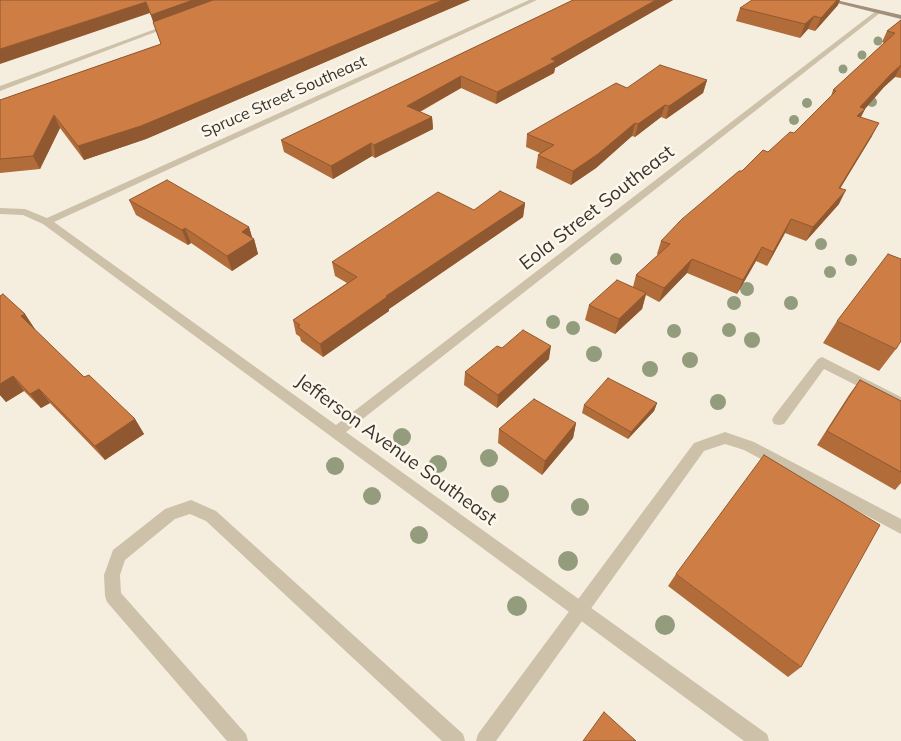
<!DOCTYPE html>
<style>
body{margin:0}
canvas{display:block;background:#f5eedf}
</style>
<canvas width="901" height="741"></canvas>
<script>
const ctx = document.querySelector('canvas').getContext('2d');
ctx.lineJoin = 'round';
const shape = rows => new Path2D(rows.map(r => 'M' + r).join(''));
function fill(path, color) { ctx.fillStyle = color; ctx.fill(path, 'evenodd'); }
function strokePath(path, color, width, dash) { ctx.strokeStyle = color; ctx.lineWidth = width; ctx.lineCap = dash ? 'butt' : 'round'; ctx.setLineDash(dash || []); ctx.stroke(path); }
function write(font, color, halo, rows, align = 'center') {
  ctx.font = font + ' Mulish,sans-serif'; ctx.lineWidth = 5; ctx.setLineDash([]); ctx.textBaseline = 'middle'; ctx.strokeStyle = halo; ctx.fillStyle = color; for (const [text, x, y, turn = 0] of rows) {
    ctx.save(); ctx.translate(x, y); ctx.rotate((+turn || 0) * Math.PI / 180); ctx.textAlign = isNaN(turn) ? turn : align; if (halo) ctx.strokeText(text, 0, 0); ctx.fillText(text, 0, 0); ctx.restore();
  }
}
fill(shape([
 [822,357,901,397,901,408,824,369,784,424,779,425,774,424,772,420,774,416,818,359,822,357],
 [725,432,754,442,901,519,901,534,744,450,725,444,704,451,496,741,476,741,478,734,694,443,725,432],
 [191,500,216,511,463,734,465,741,442,741,206,521,190,514,175,519,125,560,120,575,121,593,246,734,248,741,227,741,107,602,105,596,104,575,113,550,165,509,191,500]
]), '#cec1aa');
fill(shape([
 [529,0,537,0,54,222,336,425,876,11,880,11,880,13,346,432,767,734,769,741,744,741,43,224,23,215,0,214,0,208,25,209,47,218,529,0],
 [169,24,174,25,0,91,0,86,169,24]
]), '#cec1aa');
fill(shape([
 [825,0,836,0,901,15,901,19,825,0]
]), '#a2907b');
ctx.fillStyle = '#939d7d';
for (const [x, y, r] of [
 [878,41,4.5],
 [862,55,4.5],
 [843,69,4.5],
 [872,102,5],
 [807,103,5],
 [794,120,5],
 [821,244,6],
 [616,259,6],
 [851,260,6],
 [830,272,6],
 [747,289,7],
 [734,303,7],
 [791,303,7],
 [553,322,7],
 [573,328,7],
 [729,330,7],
 [674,331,7],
 [752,340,8],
 [594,354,8],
 [690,360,8],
 [650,369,8],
 [718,402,8],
 [402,437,9],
 [489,458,9],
 [438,464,9],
 [335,466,9],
 [500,494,9],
 [372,496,9],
 [580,507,9],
 [419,535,9],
 [568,561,10],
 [517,606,10],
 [665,625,10]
]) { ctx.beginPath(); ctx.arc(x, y, r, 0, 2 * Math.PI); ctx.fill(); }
fill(shape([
 [0,0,470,0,146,139,84,160,60,128,40,169,0,173,0,100,161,44,150,13],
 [573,0,673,0,555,68,554,73,496,104,461,88,420,112,432,117,433,129,375,158,372,156,333,179,284,152,281,140],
 [838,5,815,31,808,29,800,38,736,21,740,8],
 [901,20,901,78,895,77,884,87,865,109,861,117,872,136,840,188,839,204,806,241,785,233,767,266,756,261,737,294,687,273,659,302,646,295,642,309,615,334,585,320,589,305,633,287,636,275,658,255,657,254,661,241,742,171,794,133,831,96,833,90,884,43,882,42,887,31],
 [707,80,703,93,666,119,661,117,635,137,632,136,596,168,571,185,536,168,538,155,540,153,526,147,527,134,627,88],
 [129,200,249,227,252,238,254,239,258,254,232,271,191,243,188,245,136,215],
 [525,203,523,217,389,309,389,311,323,357,301,341,300,337,296,334,293,320,347,283,335,276,332,262,474,210],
 [0,296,25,314,34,329,84,377,135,419,144,434,105,460,50,403,41,408,24,391,6,402,0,395],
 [837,321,896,349,879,371,823,343],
 [502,348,549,359,497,408,464,385,465,372],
 [860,380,901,401,901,483,895,490,817,445,849,395],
 [657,403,654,411,628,439,582,413,584,405],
 [576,423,573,438,542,475,498,443,499,429],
 [676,574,801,667,788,677,668,586]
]), '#b16c3a');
fill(shape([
 [193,0,227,0,155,27,151,15],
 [443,0,470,0,146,139,84,160,78,146],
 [656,0,673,0,555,68,554,73,496,104,497,92,551,59],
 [837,0,840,0,838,5,815,31,821,18],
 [146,2,150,13,0,64,0,49],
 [814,16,808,29,800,38,805,24],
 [901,65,895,77,884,87,863,111,865,109,858,122,851,129,860,107,891,74],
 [461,76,461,88,408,118,407,106],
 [707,80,703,93,666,119,669,106],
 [665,105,661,117,635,137,638,124],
 [54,115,60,128,40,169,33,156],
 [432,117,433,129,375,158,374,145],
 [635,123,632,136,596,168,571,185,573,171],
 [879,123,872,136,832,202,839,188],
 [371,143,372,156,333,179,331,166],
 [846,190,839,204,806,241,813,227],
 [525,203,523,217,389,309,389,311,323,357,320,344,386,296],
 [791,219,785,233,767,266,773,252],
 [249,227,253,240,254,239,258,254,232,271,227,256,242,232],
 [185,228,191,243,188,245,182,230],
 [762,247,756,261,737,294,743,280],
 [692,259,687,273,659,302,664,288],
 [646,293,642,309,615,334,619,319],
 [25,314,35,329,31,331,21,316],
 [551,346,549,359,497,408,498,395],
 [13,376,24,391,6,402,0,395,0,384],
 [39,389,50,403,41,408,30,394],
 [657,403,654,411,628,439,631,432],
 [135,419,144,434,105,460,95,446],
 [576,423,573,438,542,475,545,461]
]), '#905830');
const building = shape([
 [0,0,193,0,151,15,146,2,0,49,0,0],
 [213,0,443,0,141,126,78,146,54,115,33,156,0,159,0,100,161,44,153,22,213,0],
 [573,0,656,0,551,59,556,61,497,92,461,76,407,106,432,117,374,145,371,143,331,166,281,140,573,0],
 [752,0,837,0,821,18,814,16,805,24,740,8,752,0],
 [901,20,901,65,891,74,860,107,865,109,857,116,879,123,839,188,846,190,813,227,791,219,773,252,762,247,743,280,692,259,664,288,636,275,670,244,661,241,682,219,739,171,742,171,763,150,768,152,790,132,794,133,836,91,833,90,895,33,887,31,901,20],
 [660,65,707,80,669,106,665,105,638,124,635,123,598,154,573,171,538,155,554,145,527,134,616,83,627,88,660,65],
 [167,180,249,227,242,232,254,239,227,256,185,228,182,230,129,200,167,180],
 [500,191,525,203,386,296,387,297,320,344,298,327,300,325,293,320,357,277,332,262,438,192,474,210,500,191],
 [888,254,901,259,901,341,896,349,837,321,888,254],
 [617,280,646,293,619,319,589,305,617,280],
 [3,294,25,314,21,316,84,377,89,375,135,419,95,446,39,389,30,394,13,376,0,384,0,296,3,294],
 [523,330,551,346,498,395,465,372,497,346,502,348,523,330],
 [608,378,657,403,631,432,584,405,608,378],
 [860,380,901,401,901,472,827,431,860,380],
 [534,399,576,423,545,461,499,429,534,399],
 [764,455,880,525,801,667,676,574,764,455],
 [604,712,636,741,583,741,604,712]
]);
fill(building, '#ce7d44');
strokePath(building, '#905830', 1);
write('16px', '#3b322a', '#fbf7ec', [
 ["Spruce Street Southeast",284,97,-24]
]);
write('19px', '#3b322a', '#fbf7ec', [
 ["Eola Street Southeast",597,208,-38],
 ["Jefferson Avenue Southeast",396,450,36]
]);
</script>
